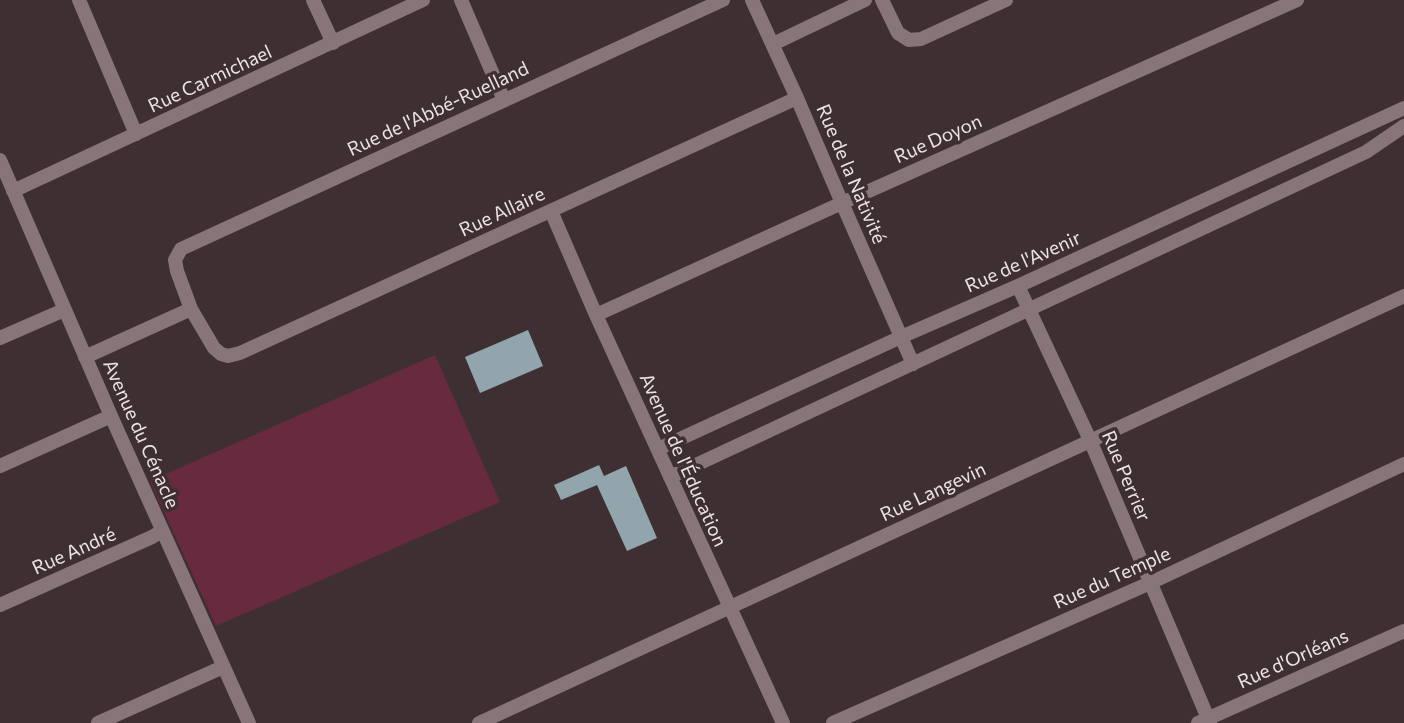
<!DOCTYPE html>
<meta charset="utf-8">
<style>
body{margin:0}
canvas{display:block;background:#3e2f32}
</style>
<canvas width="1404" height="723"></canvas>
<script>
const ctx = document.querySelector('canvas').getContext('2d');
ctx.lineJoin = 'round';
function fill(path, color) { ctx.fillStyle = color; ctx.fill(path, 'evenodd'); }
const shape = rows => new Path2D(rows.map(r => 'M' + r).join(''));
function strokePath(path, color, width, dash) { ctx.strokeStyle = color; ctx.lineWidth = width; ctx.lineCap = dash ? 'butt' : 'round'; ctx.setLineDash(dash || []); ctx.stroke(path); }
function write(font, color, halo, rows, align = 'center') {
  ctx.font = font + ' Commissioner,sans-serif'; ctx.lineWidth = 7; ctx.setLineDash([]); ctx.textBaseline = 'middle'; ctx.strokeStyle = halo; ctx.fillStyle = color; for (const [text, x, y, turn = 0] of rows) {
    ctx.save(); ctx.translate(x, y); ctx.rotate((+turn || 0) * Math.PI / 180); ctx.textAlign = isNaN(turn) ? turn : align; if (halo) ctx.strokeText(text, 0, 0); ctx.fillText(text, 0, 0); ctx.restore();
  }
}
fill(shape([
 [435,355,500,502,216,626,150,481]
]), '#682a3e');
fill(shape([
 [528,330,543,366,480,393,465,357],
 [599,465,604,476,626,466,657,538,627,551,597,485,561,500,554,485]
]), '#92a4ac');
strokePath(shape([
 [79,0,136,134],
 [313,0,333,43],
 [461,0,504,100],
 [723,0,181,249,175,260,177,271,191,309,214,348,221,354,228,356,240,353,797,98],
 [752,0,797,98,842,203,913,364],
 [882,0,898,33,909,40,921,39,1006,0],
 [773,44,865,0],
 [0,160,111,416,249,723],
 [13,191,423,0],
 [551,211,596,315,783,723],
 [1018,286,1090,440,1210,723],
 [596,315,842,203,1297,0],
 [0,338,64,310],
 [85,357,191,309],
 [658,449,901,337,1018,286,1404,108],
 [0,466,111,416],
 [670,477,1366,152,1404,126],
 [0,605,152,537,162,531],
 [98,723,223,667],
 [479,723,1404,296],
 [833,723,1150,583,1404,464],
 [1198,723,1404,631]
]), '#877579', 14);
write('19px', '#ede2e5', '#3e2f32', [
 ["Rue Carmichael",210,79,-25],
 ["Rue de l'Abbé-Ruelland",438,109,-25],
 ["Rue Doyon",938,139,-24],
 ["Rue de la Nativité",851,174,67],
 ["Rue Allaire",502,212,-25],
 ["Rue de l'Avenir",1023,262,-24],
 ["Avenue du Cénacle",141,434,66],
 ["Avenue de l'Éducation",683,460,66],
 ["Rue Perrier",1126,476,67],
 ["Rue Langevin",933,492,-25],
 ["Rue André",74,551,-24],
 ["Rue du Temple",1112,578,-24],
 ["Rue d'Orléans",1293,659,-24]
]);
</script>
